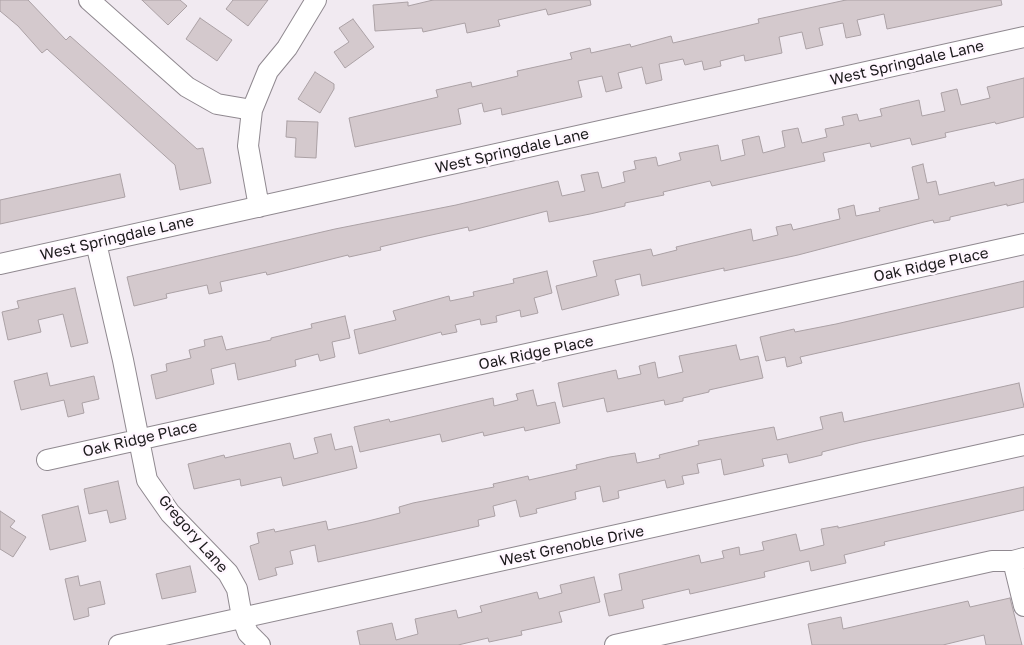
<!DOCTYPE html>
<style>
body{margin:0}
canvas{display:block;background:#f1eaf1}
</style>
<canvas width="1024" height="645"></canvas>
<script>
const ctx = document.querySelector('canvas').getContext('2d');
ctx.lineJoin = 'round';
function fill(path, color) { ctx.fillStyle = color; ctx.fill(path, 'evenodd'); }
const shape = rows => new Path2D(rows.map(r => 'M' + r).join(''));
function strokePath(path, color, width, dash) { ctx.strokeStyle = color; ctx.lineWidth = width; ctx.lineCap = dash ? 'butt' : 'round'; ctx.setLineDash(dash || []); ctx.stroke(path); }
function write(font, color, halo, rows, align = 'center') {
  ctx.font = font + ' "Golos Text",sans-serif'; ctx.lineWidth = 5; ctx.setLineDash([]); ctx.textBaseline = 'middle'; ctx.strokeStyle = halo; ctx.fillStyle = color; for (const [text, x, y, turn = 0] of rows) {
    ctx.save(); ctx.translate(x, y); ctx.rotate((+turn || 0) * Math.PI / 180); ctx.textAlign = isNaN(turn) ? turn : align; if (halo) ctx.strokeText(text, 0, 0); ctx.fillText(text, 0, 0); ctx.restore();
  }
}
const building = shape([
 [0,0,28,0,66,40,70,36,197,149,203,148,211,183,180,190,175,165,47,49,42,53,18,26,0,11,0,0],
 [142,0,180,0,187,6,168,25,142,0],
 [233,0,268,0,248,26,226,9,233,0],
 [433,0,590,0,591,5,548,15,546,9,498,20,500,26,467,33,465,23,423,32,422,28,375,31,373,5,408,2,408,6,433,0],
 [846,0,1001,0,1002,5,887,29,884,14,857,20,861,35,846,38,843,23,819,28,823,45,806,49,802,32,779,37,782,53,745,61,744,55,720,61,721,66,704,70,702,61,685,65,683,59,659,64,662,80,646,84,642,67,618,73,622,88,606,92,602,76,578,81,582,97,502,115,501,108,484,112,482,103,458,109,461,124,355,147,349,118,438,97,436,90,471,82,472,87,518,76,517,71,572,59,570,53,590,48,591,53,630,44,631,47,671,36,673,43,759,23,758,19,846,0],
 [200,18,232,40,217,61,186,39,200,18],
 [353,19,374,47,345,68,334,52,349,42,339,28,353,19],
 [315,72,334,84,334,89,320,113,298,99,315,72],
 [1024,78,1024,117,996,124,995,122,945,133,946,137,912,145,910,138,871,147,870,143,823,153,825,161,712,186,710,181,663,192,664,195,625,203,625,206,590,214,549,222,547,211,469,231,468,227,427,236,380,247,381,250,349,257,348,255,267,275,266,272,220,282,222,291,209,294,207,285,166,294,167,298,134,306,127,277,335,229,456,205,558,181,562,196,585,191,581,175,598,172,602,188,625,182,623,172,636,169,634,161,656,157,658,166,681,160,679,153,718,145,721,161,745,155,742,140,759,136,763,153,785,147,782,131,798,128,802,143,827,137,825,129,844,125,842,117,857,114,859,121,882,116,880,109,919,100,922,116,945,111,941,93,957,89,961,105,990,98,987,87,1024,78],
 [287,121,318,122,316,158,295,157,296,138,286,137,287,121],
 [923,164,927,183,936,181,939,195,994,182,995,186,1024,179,1024,202,1007,206,1007,204,950,217,950,220,934,223,933,220,924,222,798,255,724,271,724,268,642,286,640,274,615,280,619,295,562,310,556,286,597,276,593,261,651,249,653,256,677,250,676,247,751,229,753,241,778,235,776,227,791,224,793,230,840,219,838,209,854,205,856,216,880,211,879,208,919,199,912,167,923,164],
 [120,174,125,197,0,224,0,200,120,174],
 [547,271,552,293,534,298,538,313,521,317,520,310,496,316,497,322,481,325,480,319,455,325,457,332,442,335,441,332,359,354,354,330,396,320,393,311,449,296,450,301,474,296,473,292,514,283,513,279,547,271],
 [1024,281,1024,307,800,357,802,363,787,367,785,357,766,361,760,337,794,329,795,332,836,324,1024,281],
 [75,288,88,343,71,347,63,314,38,320,41,332,8,340,2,312,19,308,17,301,75,288],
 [345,316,350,338,332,342,335,357,320,361,318,354,295,360,296,366,238,380,235,363,211,369,214,384,156,399,151,375,167,371,166,364,191,358,189,350,205,346,204,340,222,336,226,350,271,340,271,338,312,328,311,324,345,316],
 [736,345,740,360,758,356,763,378,709,390,709,392,683,398,683,401,665,405,664,400,607,412,604,398,563,407,558,383,616,370,618,379,641,374,639,366,655,362,658,378,683,372,679,356,736,345],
 [47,373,50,386,94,376,99,399,82,403,84,413,68,417,64,400,21,410,14,381,47,373],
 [1019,383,1024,407,862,442,822,452,822,455,789,463,787,454,762,459,764,466,724,475,721,459,697,464,699,473,682,476,684,484,667,488,665,480,618,491,619,498,603,502,600,486,575,492,576,499,536,509,537,513,520,517,516,500,493,506,495,516,478,520,479,526,318,562,315,545,290,551,293,564,275,568,277,575,259,580,250,546,259,543,257,533,274,529,275,532,326,521,328,530,368,521,400,513,399,507,413,503,494,487,493,484,528,476,529,480,577,469,576,465,610,457,635,453,637,463,660,458,659,455,699,445,698,441,774,427,777,440,823,429,820,417,842,412,844,422,1019,383],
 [533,390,537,406,555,402,560,423,525,431,524,427,484,436,483,432,442,442,440,434,360,452,354,427,389,419,390,422,493,398,494,406,518,400,516,394,533,390],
 [331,434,335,450,352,446,357,468,283,486,281,477,241,486,240,479,194,489,188,464,224,455,225,458,290,443,294,459,318,453,314,438,331,434],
 [118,481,126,519,110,523,107,510,89,514,84,489,118,481],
 [1024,487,1024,510,884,542,885,545,844,555,846,563,811,571,809,561,764,572,765,577,730,585,690,594,689,589,642,600,644,608,609,616,604,594,622,590,619,574,699,555,701,563,724,558,722,551,739,547,740,555,764,550,762,542,796,534,800,551,824,545,821,529,838,526,838,528,1024,487],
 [78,506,86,541,50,550,42,515,78,506],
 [0,511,15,521,10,527,26,537,13,557,0,549,0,511],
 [190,566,196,592,162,599,156,574,190,566],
 [78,576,80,586,100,581,105,604,88,608,89,616,74,620,65,579,78,576],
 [594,577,600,602,559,612,562,622,521,631,522,635,489,642,488,638,458,645,360,645,357,631,392,623,396,640,418,634,415,619,456,610,458,618,482,612,480,606,537,592,539,599,562,593,560,585,594,577],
 [1010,598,1022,645,986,645,984,635,943,645,812,645,808,624,841,617,843,629,968,601,970,607,1010,598]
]);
fill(building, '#d4c9cd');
strokePath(building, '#aba1a5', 1);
const minor = shape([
 [89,0,187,87,217,104,252,110],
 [259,207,248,146,252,110,268,71,287,48,316,0],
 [96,243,123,360,147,480,170,513,228,573,237,589,242,617,248,633,260,645],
 [0,264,1024,37],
 [47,460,1024,244],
 [1024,558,1013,561,1024,606],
 [119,645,1024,445],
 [615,645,992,561,1013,561]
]);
strokePath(minor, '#908990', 22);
strokePath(minor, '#fff', 20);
write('15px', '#1c1a1c', '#fff7ff', [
 ["West Springdale Lane",907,63,-13],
 ["West Springdale Lane",512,151,-13],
 ["West Springdale Lane",117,238,-13],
 ["Oak Ridge Place",931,265,-12],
 ["Oak Ridge Place",536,353,-12],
 ["Oak Ridge Place",140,439,-13],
 ["Gregory Lane",193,534,49],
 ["West Grenoble Drive",572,546,-12]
]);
</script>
